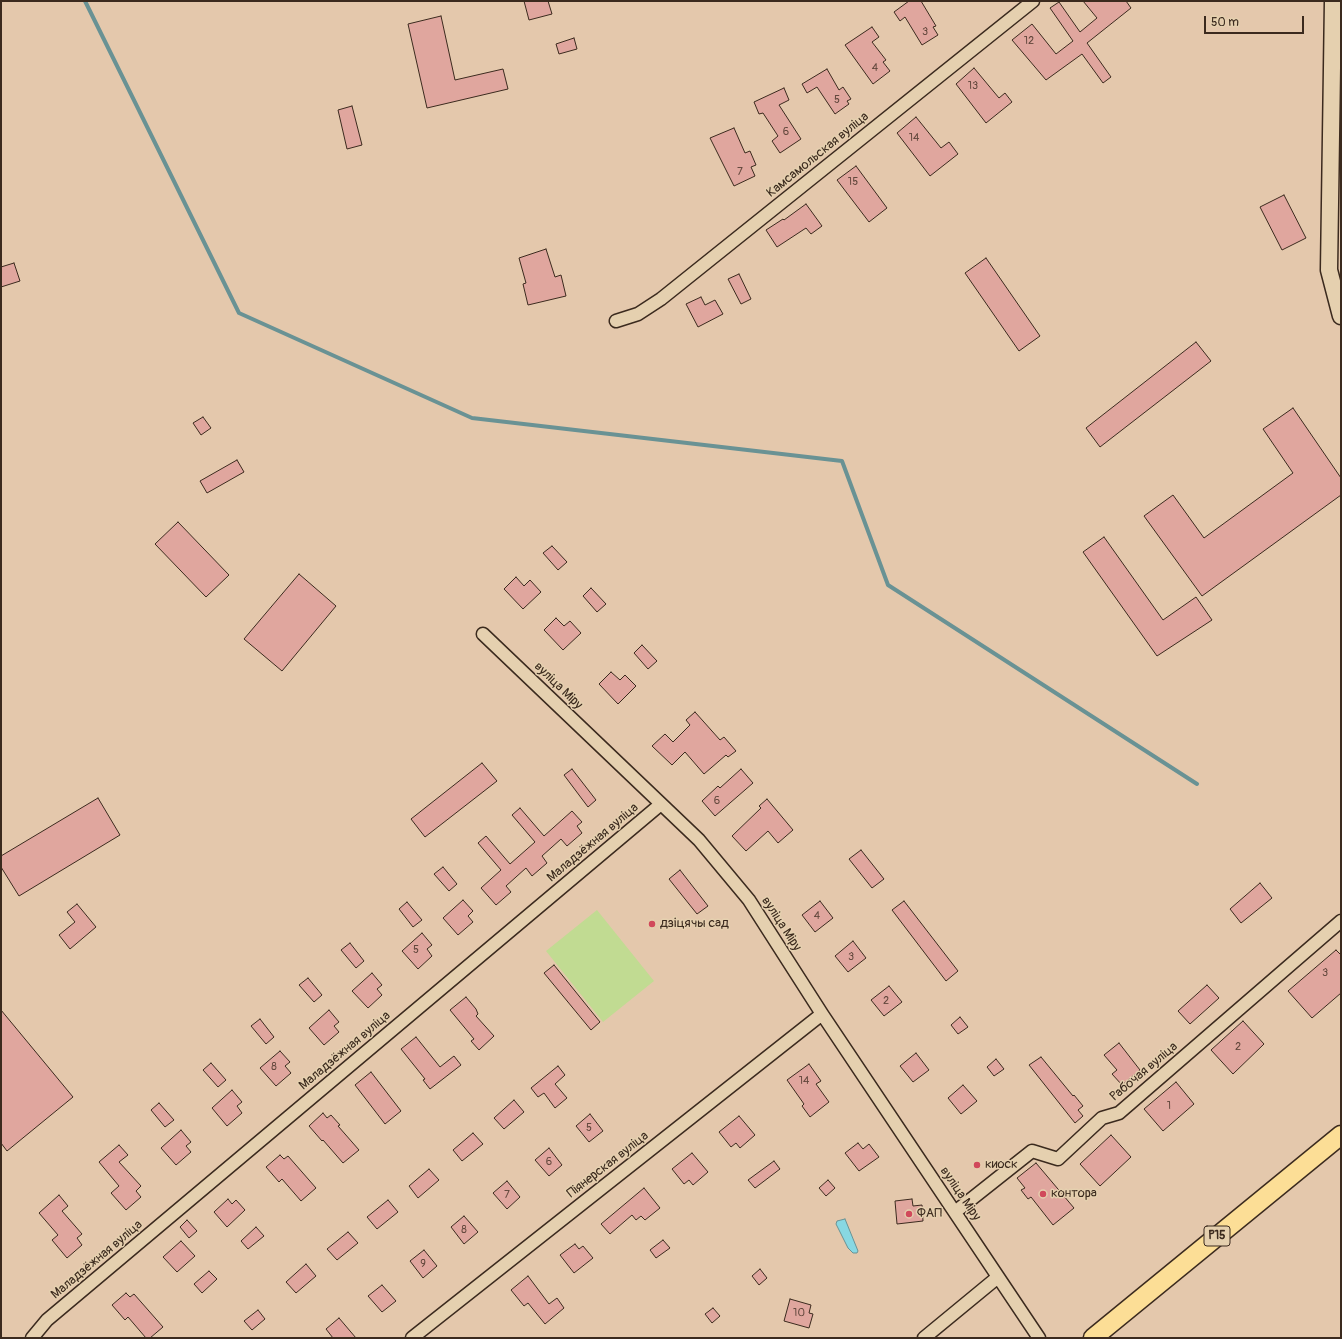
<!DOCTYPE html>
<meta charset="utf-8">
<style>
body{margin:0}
#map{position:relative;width:1342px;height:1339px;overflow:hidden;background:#e4c8ac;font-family:Pangolin,sans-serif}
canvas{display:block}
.frame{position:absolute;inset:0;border:2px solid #3b2a1e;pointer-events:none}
.scale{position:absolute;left:1204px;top:16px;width:100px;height:18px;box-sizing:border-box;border:2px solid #3b2a1e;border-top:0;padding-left:5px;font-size:12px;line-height:14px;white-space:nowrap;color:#3b2a1e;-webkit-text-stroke:3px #e5d0af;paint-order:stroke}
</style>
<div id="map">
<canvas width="1342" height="1339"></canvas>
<div class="frame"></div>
<div class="scale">50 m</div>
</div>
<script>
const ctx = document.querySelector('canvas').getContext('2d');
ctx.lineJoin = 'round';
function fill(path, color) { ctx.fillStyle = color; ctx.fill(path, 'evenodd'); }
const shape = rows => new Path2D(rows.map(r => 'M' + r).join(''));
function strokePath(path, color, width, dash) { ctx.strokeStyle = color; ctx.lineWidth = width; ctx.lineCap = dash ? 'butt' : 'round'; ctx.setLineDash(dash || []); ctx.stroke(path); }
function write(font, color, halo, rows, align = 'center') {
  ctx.font = font + ' Pangolin,sans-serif'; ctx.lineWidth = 3; ctx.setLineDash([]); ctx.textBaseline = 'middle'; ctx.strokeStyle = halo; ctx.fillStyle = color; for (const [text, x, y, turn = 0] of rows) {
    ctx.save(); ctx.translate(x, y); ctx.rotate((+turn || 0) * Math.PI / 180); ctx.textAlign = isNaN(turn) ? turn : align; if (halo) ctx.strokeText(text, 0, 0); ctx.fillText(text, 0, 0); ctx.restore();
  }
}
fill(shape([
 [597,910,654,981,603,1022,546,951]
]), '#c1db92');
const water = shape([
 [845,1219,858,1251,857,1253,853,1253,848,1248,836,1224,837,1221,845,1219]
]);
fill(water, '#88d8e2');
strokePath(water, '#699294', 1);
strokePath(shape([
 [85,1,239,313,472,418,842,461,888,585,1197,784]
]), '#699294', 4);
const building = shape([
 [524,1,548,1,552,14,529,20,524,1],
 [909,1,921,1,936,26,933,27,938,35,922,45,905,17,900,21,894,12,909,1],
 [1083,1,1126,1,1131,8,1087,43,1111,77,1103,83,1082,54,1046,80,1012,40,1032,24,1056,54,1073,41,1050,8,1059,2,1080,32,1097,18,1083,1],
 [441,16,455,80,503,69,508,89,427,108,408,24,441,16],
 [872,27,879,37,872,42,886,60,883,62,890,71,873,84,845,45,872,27],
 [574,38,577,49,559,54,556,44,574,38],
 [974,68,999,98,1005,93,1012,102,986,123,956,84,974,68],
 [827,69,839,90,843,87,851,99,847,101,849,104,835,114,817,87,807,93,802,84,827,69],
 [784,88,789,100,779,105,801,139,780,153,772,141,778,136,763,113,759,114,754,102,784,88],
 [352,106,362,145,347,149,338,110,352,106],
 [916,117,941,148,949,142,958,154,930,176,897,133,916,117],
 [734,128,745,153,750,151,756,165,751,167,755,176,734,186,710,138,734,128],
 [856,166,887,208,869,222,837,180,856,166],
 [1284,195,1306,238,1282,250,1260,207,1284,195],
 [806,204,822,226,811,234,806,228,777,247,766,230,783,219,784,220,806,204],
 [546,249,555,277,561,275,566,296,528,305,523,284,526,283,519,258,546,249],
 [986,258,1040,336,1019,351,965,273,986,258],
 [14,263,20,281,1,287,1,267,14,263],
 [739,274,751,299,741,304,728,279,739,274],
 [701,297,705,305,715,300,723,314,698,327,686,304,701,297],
 [1196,342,1211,361,1100,447,1086,428,1196,342],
 [1293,408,1341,478,1341,495,1202,596,1144,516,1173,495,1204,538,1293,473,1263,429,1293,408],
 [203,417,211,428,201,435,193,423,203,417],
 [237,460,244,472,207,493,200,481,237,460],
 [178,522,229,575,206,597,155,544,178,522],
 [1104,537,1163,620,1196,597,1212,620,1157,656,1083,552,1104,537],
 [552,546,567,562,558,570,543,553,552,546],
 [299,574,336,606,282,671,244,639,299,574],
 [516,577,524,586,530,580,541,592,523,609,504,589,516,577],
 [591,588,606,604,597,612,583,596,591,588],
 [556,618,564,626,570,621,581,633,563,650,544,630,556,618],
 [642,645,657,661,648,669,634,653,642,645],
 [611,672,620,680,625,675,636,686,618,704,599,684,611,672],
 [695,712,720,740,724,737,736,751,728,757,726,755,704,774,685,752,672,765,652,746,665,734,673,742,690,725,686,720,695,712],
 [482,763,497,781,425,837,411,819,482,763],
 [572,769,596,800,588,807,564,775,572,769],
 [741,769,753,783,715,816,702,801,718,786,720,788,741,769],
 [98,798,120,835,19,896,1,867,1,856,98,798],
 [767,799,793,830,778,843,768,831,746,851,732,836,761,808,759,806,767,799],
 [520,808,544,836,572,811,582,822,577,826,582,833,567,846,561,839,542,856,547,863,532,876,526,868,506,886,511,892,496,905,481,888,501,870,478,843,486,836,510,864,535,842,512,815,520,808],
 [861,850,884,879,872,888,849,859,861,850],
 [443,867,457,884,449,891,434,874,443,867],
 [680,870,708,906,697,914,669,879,680,870],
 [1260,883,1272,898,1241,923,1230,909,1260,883],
 [463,900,473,911,468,916,473,922,458,935,443,918,463,900],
 [820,901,833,918,815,932,802,915,820,901],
 [904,901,958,971,946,981,892,910,904,901],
 [407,902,422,920,413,927,399,909,407,902],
 [77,904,96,927,70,949,59,935,75,922,67,912,77,904],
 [422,933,432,945,427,949,432,956,418,969,402,951,422,933],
 [853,941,866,958,848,972,835,956,853,941],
 [350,943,364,961,356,968,341,950,350,943],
 [1336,950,1341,955,1341,993,1312,1018,1288,991,1336,950],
 [554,965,600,1022,591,1030,544,973,554,965],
 [372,973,382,985,377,989,382,995,368,1008,352,991,372,973],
 [308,978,322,995,314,1002,299,985,308,978],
 [1207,985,1219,998,1190,1024,1178,1011,1207,985],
 [889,986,902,1002,884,1016,871,1000,889,986],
 [466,997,476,1009,478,1014,476,1016,494,1036,479,1050,471,1041,474,1039,450,1010,466,997],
 [1,1010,73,1097,7,1151,1,1143,1,1010],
 [329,1010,339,1022,334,1026,339,1032,324,1045,309,1028,329,1010],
 [960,1017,968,1027,958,1034,951,1025,960,1017],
 [260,1019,274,1037,266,1044,251,1026,260,1019],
 [1243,1021,1264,1044,1233,1074,1211,1050,1243,1021],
 [416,1037,440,1067,454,1056,461,1065,430,1089,423,1080,425,1079,401,1049,416,1037],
 [1119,1043,1140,1070,1122,1085,1112,1074,1117,1070,1104,1055,1119,1043],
 [280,1051,290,1062,285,1066,291,1073,276,1086,260,1068,280,1051],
 [916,1053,929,1070,913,1082,900,1066,916,1053],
 [1041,1057,1073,1096,1074,1095,1083,1106,1078,1110,1083,1116,1075,1123,1029,1065,1041,1057],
 [996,1059,1004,1069,994,1076,987,1067,996,1059],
 [211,1063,226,1080,218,1087,203,1070,211,1063],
 [809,1064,821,1081,816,1084,829,1102,810,1117,802,1106,804,1104,787,1080,809,1064],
 [558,1066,565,1075,555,1084,567,1098,555,1108,544,1093,538,1097,531,1088,558,1066],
 [371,1072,401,1111,385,1124,355,1085,371,1072],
 [1176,1082,1194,1104,1163,1131,1144,1109,1176,1082],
 [963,1085,977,1101,961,1114,948,1098,963,1085],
 [232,1090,242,1102,237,1106,242,1113,227,1126,212,1108,232,1090],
 [514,1100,524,1112,504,1129,494,1118,514,1100],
 [159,1103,174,1120,165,1127,151,1110,159,1103],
 [323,1113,327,1118,331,1115,340,1125,338,1126,359,1150,343,1163,323,1140,322,1141,309,1126,323,1113],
 [590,1114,603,1131,589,1142,576,1126,590,1114],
 [739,1116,755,1135,740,1148,736,1143,731,1147,719,1132,739,1116],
 [181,1130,191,1142,186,1146,191,1152,176,1165,161,1148,181,1130],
 [473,1133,483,1144,462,1161,453,1150,473,1133],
 [1111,1135,1131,1157,1100,1186,1080,1164,1111,1135],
 [858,1143,863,1149,869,1144,879,1157,859,1171,845,1153,858,1143],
 [119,1145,128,1155,119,1162,141,1186,136,1191,141,1197,126,1210,111,1193,119,1186,99,1162,119,1145],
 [549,1148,562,1165,549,1176,535,1160,549,1148],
 [692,1153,708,1172,693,1185,689,1180,684,1184,672,1169,692,1153],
 [280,1155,284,1159,288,1156,316,1188,301,1201,282,1179,279,1182,266,1167,280,1155],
 [774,1161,780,1169,755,1188,748,1180,774,1161],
 [1036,1163,1074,1208,1053,1225,1031,1197,1028,1199,1021,1190,1025,1188,1017,1178,1036,1163],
 [429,1169,439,1180,418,1198,409,1186,429,1169],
 [828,1180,835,1188,826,1196,819,1188,828,1180],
 [507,1181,520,1197,507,1209,493,1193,507,1181],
 [644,1188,660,1208,645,1220,641,1216,636,1220,632,1215,610,1234,601,1224,644,1188],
 [59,1195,68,1206,62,1211,82,1234,77,1238,82,1245,67,1258,52,1240,58,1235,39,1213,59,1195],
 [228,1199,232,1204,236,1200,245,1210,227,1227,214,1212,228,1199],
 [912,1199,913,1206,922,1205,923,1221,897,1224,895,1201,912,1199],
 [388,1200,398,1212,377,1229,367,1217,388,1200],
 [464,1216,478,1232,464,1244,451,1227,464,1216],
 [187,1220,197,1231,189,1238,180,1227,187,1220],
 [256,1227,264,1236,248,1249,241,1241,256,1227],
 [348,1232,358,1243,337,1260,327,1249,348,1232],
 [663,1240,670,1248,656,1258,650,1250,663,1240],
 [181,1241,195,1256,177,1272,163,1257,181,1241],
 [575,1244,579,1249,583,1246,593,1258,574,1273,560,1255,575,1244],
 [424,1250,437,1266,423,1278,410,1261,424,1250],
 [306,1264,316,1276,296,1293,286,1282,306,1264],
 [760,1269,767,1278,759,1285,752,1276,760,1269],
 [209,1271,217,1279,202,1293,194,1284,209,1271],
 [528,1276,549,1304,557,1298,564,1308,545,1324,528,1303,524,1306,511,1290,528,1276],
 [382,1285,396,1301,382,1312,368,1296,382,1285],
 [126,1293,130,1297,134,1294,163,1327,150,1338,146,1338,128,1317,125,1320,112,1305,126,1293],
 [790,1299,811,1305,809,1313,813,1314,809,1328,784,1321,790,1299],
 [713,1308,720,1316,712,1323,705,1314,713,1308],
 [258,1310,265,1319,252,1330,244,1321,258,1310],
 [339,1318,356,1338,333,1338,326,1329,339,1318]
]);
fill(building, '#e0a69e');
strokePath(building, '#3b2a1e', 1);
const street = shape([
 [616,321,638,314,661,299,1033,1],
 [483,634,699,840,749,900,822,1014,1039,1338],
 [955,1212,1032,1151,1058,1159,1102,1118,1119,1113,1341,921],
 [32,1338,47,1320,661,804],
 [412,1338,822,1014],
 [924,1338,998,1277]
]);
const secondary = shape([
 [1333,1,1329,270,1341,316]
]);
const primary = shape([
 [1093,1338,1341,1135]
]);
strokePath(street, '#3b2a1e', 15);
strokePath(secondary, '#3b2a1e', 19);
strokePath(primary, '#3b2a1e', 21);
strokePath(street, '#e5d0af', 12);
strokePath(secondary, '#e5d0af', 16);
strokePath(primary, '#fcde96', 18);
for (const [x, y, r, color] of [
 [652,924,4,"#d1495b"],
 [977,1165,4,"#d1495b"],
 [1043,1194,4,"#d1495b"],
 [909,1214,4,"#d1495b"]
]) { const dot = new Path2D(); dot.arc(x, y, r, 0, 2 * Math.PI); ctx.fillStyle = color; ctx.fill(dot); strokePath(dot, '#e5d0af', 1.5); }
write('11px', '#64493e', null, [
 ["3",925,32],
 ["12",1029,41],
 ["4",875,68],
 ["13",973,86],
 ["5",837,100],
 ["6",786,132],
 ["14",914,138],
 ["7",740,172],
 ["15",853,182],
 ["6",717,801],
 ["4",817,916],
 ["5",416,950],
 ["3",851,957],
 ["3",1325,973],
 ["2",886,1001],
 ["2",1238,1047],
 ["8",274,1067],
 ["14",804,1081],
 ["1",1169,1106],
 ["5",589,1128],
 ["6",549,1162],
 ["7",507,1195],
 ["8",464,1230],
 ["9",423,1264],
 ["10",799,1313]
]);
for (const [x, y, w] of [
 [1217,1236,26]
]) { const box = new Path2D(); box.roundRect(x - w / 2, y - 10, w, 20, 3); ctx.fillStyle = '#e5d0af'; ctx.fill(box); strokePath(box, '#3b2a1e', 1); }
write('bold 12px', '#3b2a1e', null, [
 ["Р15",1217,1236]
]);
write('13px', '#3b2a1e', '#e5d0af', [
 ["Камсамольская вуліца",818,155,-39],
 ["вуліца Міру",558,686,44],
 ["Маладзёжная вуліца",593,843,-40],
 ["вуліца Міру",781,924,57],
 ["Маладзёжная вуліца",345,1051,-40],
 ["Рабочая вуліца",1144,1072,-40],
 ["Піянерская вуліца",608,1165,-38],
 ["вуліца Міру",960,1194,56],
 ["Маладзёжная вуліца",97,1260,-40]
]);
write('13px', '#3b2a1e', '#e5d0af', [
 ["дзіцячы сад",660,924],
 ["киоск",985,1165],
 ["контора",1051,1194],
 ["ФАП",917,1214]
], 'left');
</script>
